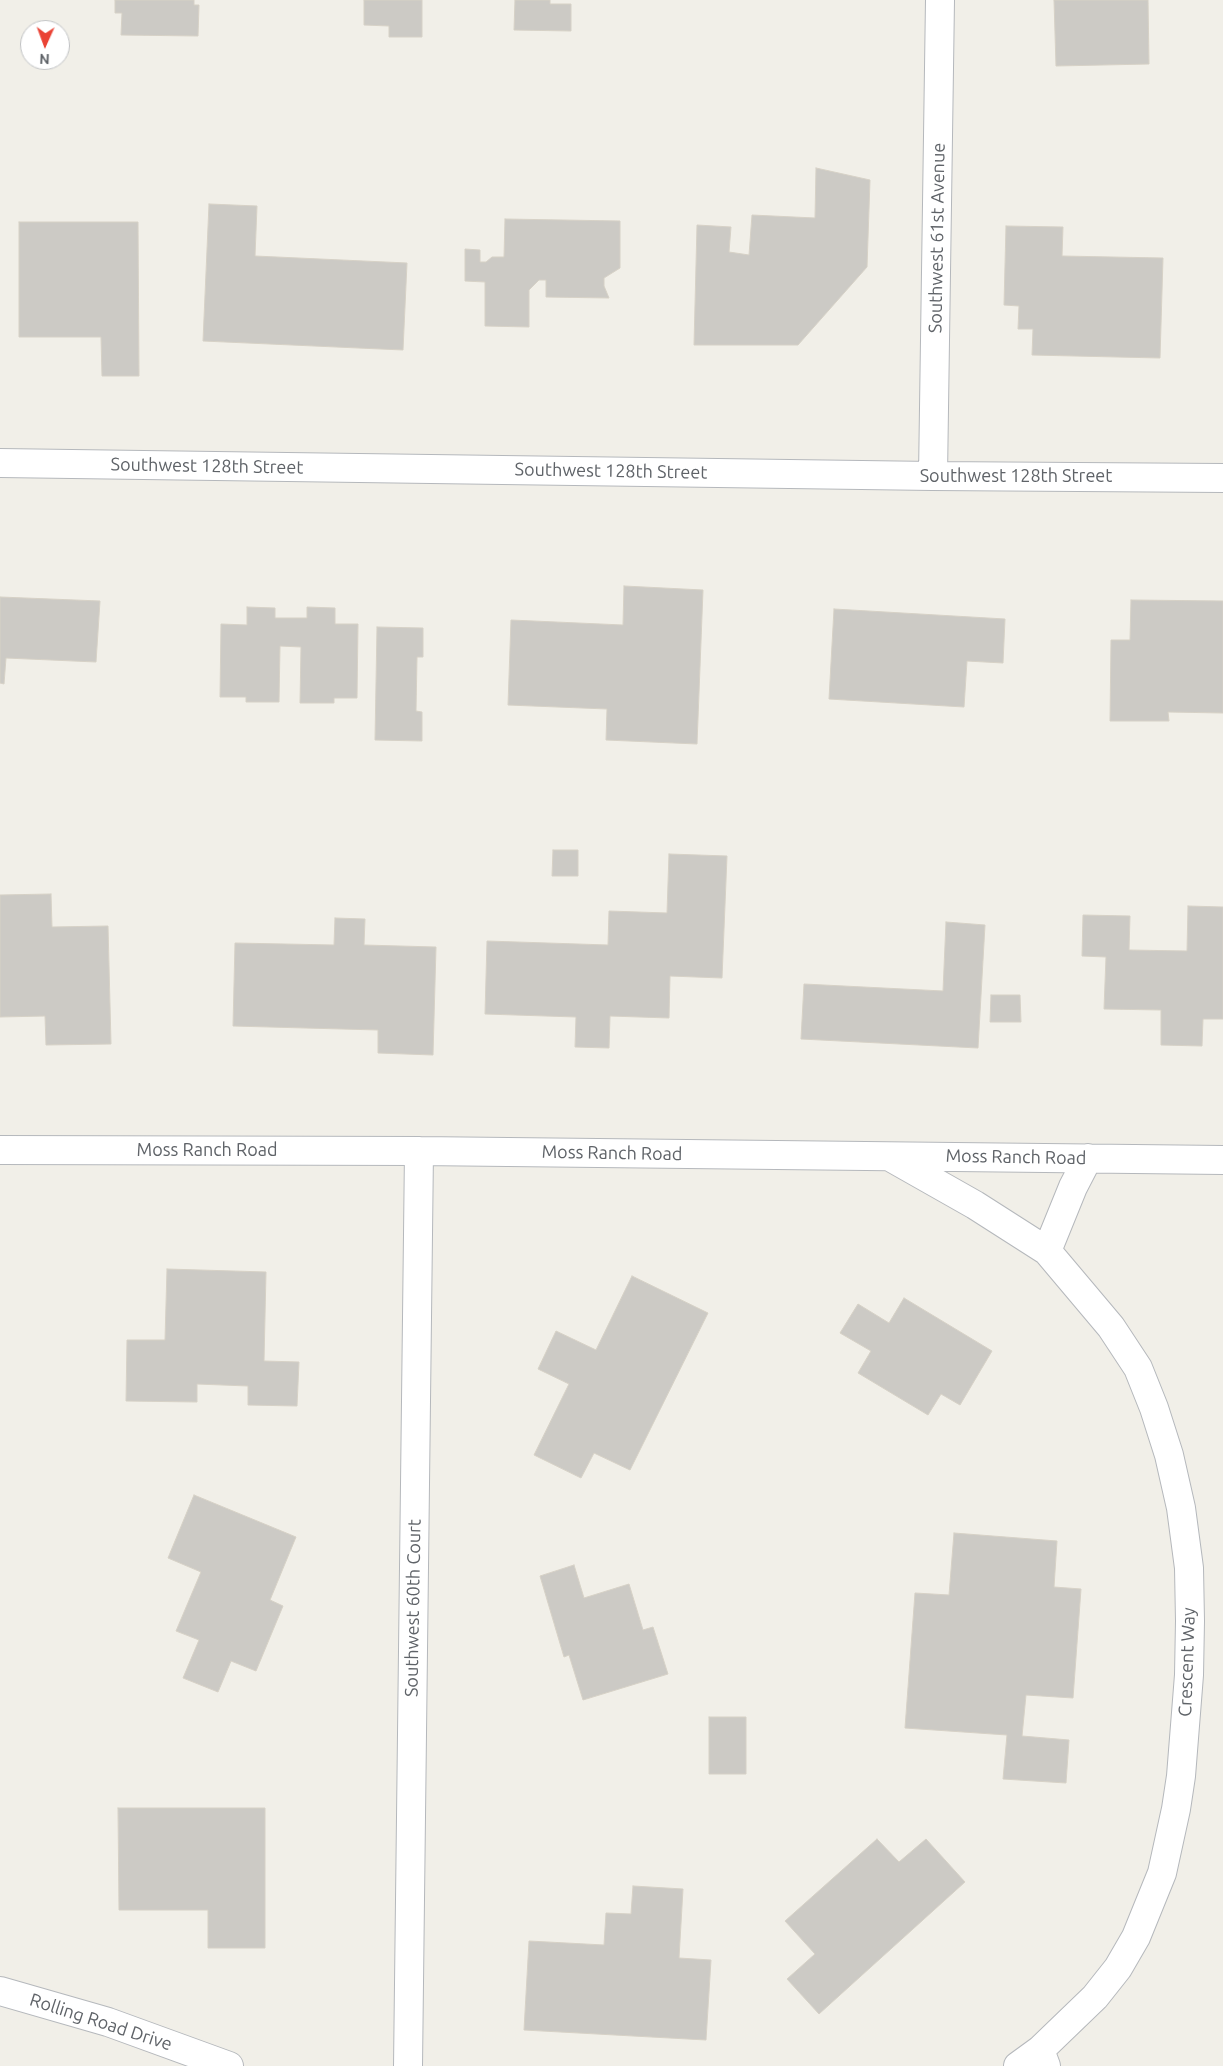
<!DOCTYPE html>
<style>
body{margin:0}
#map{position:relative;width:1223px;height:2066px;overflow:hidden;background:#f1efe8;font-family:Ubuntu,sans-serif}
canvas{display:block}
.north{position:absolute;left:20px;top:20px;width:50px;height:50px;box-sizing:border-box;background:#fff;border:1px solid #bfc1c3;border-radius:50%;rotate:182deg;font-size:14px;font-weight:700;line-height:20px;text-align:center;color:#5f6368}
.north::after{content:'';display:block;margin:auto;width:18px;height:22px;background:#ea4335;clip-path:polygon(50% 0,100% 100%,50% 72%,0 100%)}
</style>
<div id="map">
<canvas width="1223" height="2066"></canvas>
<div class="north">N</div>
</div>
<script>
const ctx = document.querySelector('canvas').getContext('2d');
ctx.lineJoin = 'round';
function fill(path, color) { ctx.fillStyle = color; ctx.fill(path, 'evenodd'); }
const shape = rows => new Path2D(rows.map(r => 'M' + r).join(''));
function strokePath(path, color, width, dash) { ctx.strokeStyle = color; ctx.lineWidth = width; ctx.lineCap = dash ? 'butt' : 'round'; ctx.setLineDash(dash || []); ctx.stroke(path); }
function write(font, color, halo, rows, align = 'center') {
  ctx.font = font + ' Ubuntu,sans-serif'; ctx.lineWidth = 4.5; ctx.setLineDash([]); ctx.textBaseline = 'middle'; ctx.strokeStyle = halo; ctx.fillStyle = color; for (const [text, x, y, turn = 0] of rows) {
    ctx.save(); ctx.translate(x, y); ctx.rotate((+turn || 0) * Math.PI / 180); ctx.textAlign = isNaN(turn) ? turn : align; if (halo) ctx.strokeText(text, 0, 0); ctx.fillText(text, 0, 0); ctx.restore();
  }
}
const building = shape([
 [115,0,194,0,194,5,199,5,198,36,121,35,122,13,115,13,115,0],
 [364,0,422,0,422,37,389,37,389,26,364,25,364,0],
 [515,0,550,0,550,4,571,4,571,31,514,30,515,0],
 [1054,0,1148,0,1149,64,1056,66,1054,0],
 [816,168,870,180,867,267,798,345,694,345,697,225,731,227,729,252,749,255,752,215,815,218,816,168],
 [209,204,257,206,255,256,407,263,403,350,203,341,209,204],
 [505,219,620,221,620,268,604,278,604,286,609,298,546,297,546,280,539,280,529,290,529,327,485,326,485,282,465,281,465,249,480,250,480,262,486,262,492,257,504,257,505,219],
 [19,222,138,222,139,376,102,376,101,337,19,337,19,222],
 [1006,226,1063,227,1062,256,1163,258,1160,358,1032,355,1033,329,1018,329,1019,306,1004,305,1006,226],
 [624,586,703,590,697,744,606,740,607,709,508,705,511,620,623,625,624,586],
 [0,597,100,601,96,662,6,658,4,684,0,683,0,597],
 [1131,600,1223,601,1223,713,1168,712,1169,721,1110,721,1111,640,1130,640,1131,600],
 [247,607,275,608,275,618,307,618,307,607,335,608,335,624,358,624,357,698,334,698,334,703,300,703,301,647,280,646,279,702,246,702,246,697,220,697,221,624,247,625,247,607],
 [834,609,1005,619,1003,663,967,661,964,707,829,699,834,609],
 [377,627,423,628,423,657,417,657,416,711,422,712,422,741,375,740,377,627],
 [553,850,578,850,578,876,552,876,553,850],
 [669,854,727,856,722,978,670,976,669,1018,610,1016,609,1048,575,1047,576,1017,485,1014,487,941,608,945,609,911,667,913,669,854],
 [51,894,52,927,108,926,111,1044,46,1045,45,1016,0,1017,0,895,51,894],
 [1188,906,1223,907,1223,1019,1203,1019,1202,1046,1161,1045,1161,1010,1104,1009,1106,957,1082,956,1083,915,1130,916,1129,950,1187,951,1188,906],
 [335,918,365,919,364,945,436,947,433,1055,378,1053,378,1030,233,1026,235,943,334,945,335,918],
 [946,922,985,925,978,1048,801,1039,804,984,943,991,946,922],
 [991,995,1020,995,1021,1022,990,1022,991,995],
 [167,1269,266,1272,264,1361,299,1362,297,1406,248,1405,248,1386,197,1384,197,1402,126,1401,127,1340,165,1340,167,1269],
 [632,1276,708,1313,630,1470,594,1453,581,1478,534,1455,569,1384,538,1369,556,1331,596,1350,632,1276],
 [904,1298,992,1351,960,1405,941,1394,928,1415,858,1373,871,1351,840,1333,858,1304,889,1323,904,1298],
 [194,1495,296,1537,270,1600,283,1606,256,1671,231,1661,218,1692,183,1678,199,1640,176,1631,201,1572,168,1558,194,1495],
 [954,1533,1057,1541,1054,1587,1081,1589,1073,1698,1026,1695,1022,1736,1069,1740,1066,1783,1003,1779,1007,1735,905,1728,915,1593,949,1595,954,1533],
 [574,1565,584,1598,629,1584,643,1630,653,1627,668,1674,583,1700,569,1655,564,1657,540,1576,574,1565],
 [709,1717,746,1717,746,1774,709,1774,709,1717],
 [118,1808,265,1808,265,1948,208,1948,208,1910,119,1910,118,1808],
 [877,1839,899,1862,926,1839,965,1882,819,2014,787,1979,815,1954,785,1921,877,1839],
 [633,1886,683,1889,679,1958,711,1960,706,2040,524,2030,529,1941,604,1945,606,1913,631,1914,633,1886]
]);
fill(building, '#cccac5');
strokePath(building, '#d6d1c6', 1);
const minor = shape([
 [0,463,933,476,1223,478],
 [933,476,940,0],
 [0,1150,419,1151,1223,1160],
 [892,1158,975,1205,1047,1251,1073,1187,1088,1158],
 [0,1991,108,2022,229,2066],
 [408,2066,419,1151],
 [1018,2066,1040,2050],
 [1046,2066,1040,2050,1095,1997,1118,1968,1136,1937,1162,1873,1176,1809,1181,1776,1189,1675,1190,1621,1189,1568,1181,1508,1169,1455,1154,1408,1138,1368,1111,1327,1047,1251]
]);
strokePath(minor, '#b5b8bc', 30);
strokePath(minor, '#fff', 28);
write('18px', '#5f6368', '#fff', [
 ["Southwest 61st Avenue",937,238,-89],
 ["Southwest 128th Street",207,466,1],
 ["Southwest 128th Street",611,471,1],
 ["Southwest 128th Street",1016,476],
 ["Moss Ranch Road",207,1150],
 ["Moss Ranch Road",612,1153,1],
 ["Moss Ranch Road",1016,1157,1],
 ["Southwest 60th Court",413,1608,-89],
 ["Crescent Way",1187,1662,-88],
 ["Rolling Road Drive",101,2022,18]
]);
</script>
